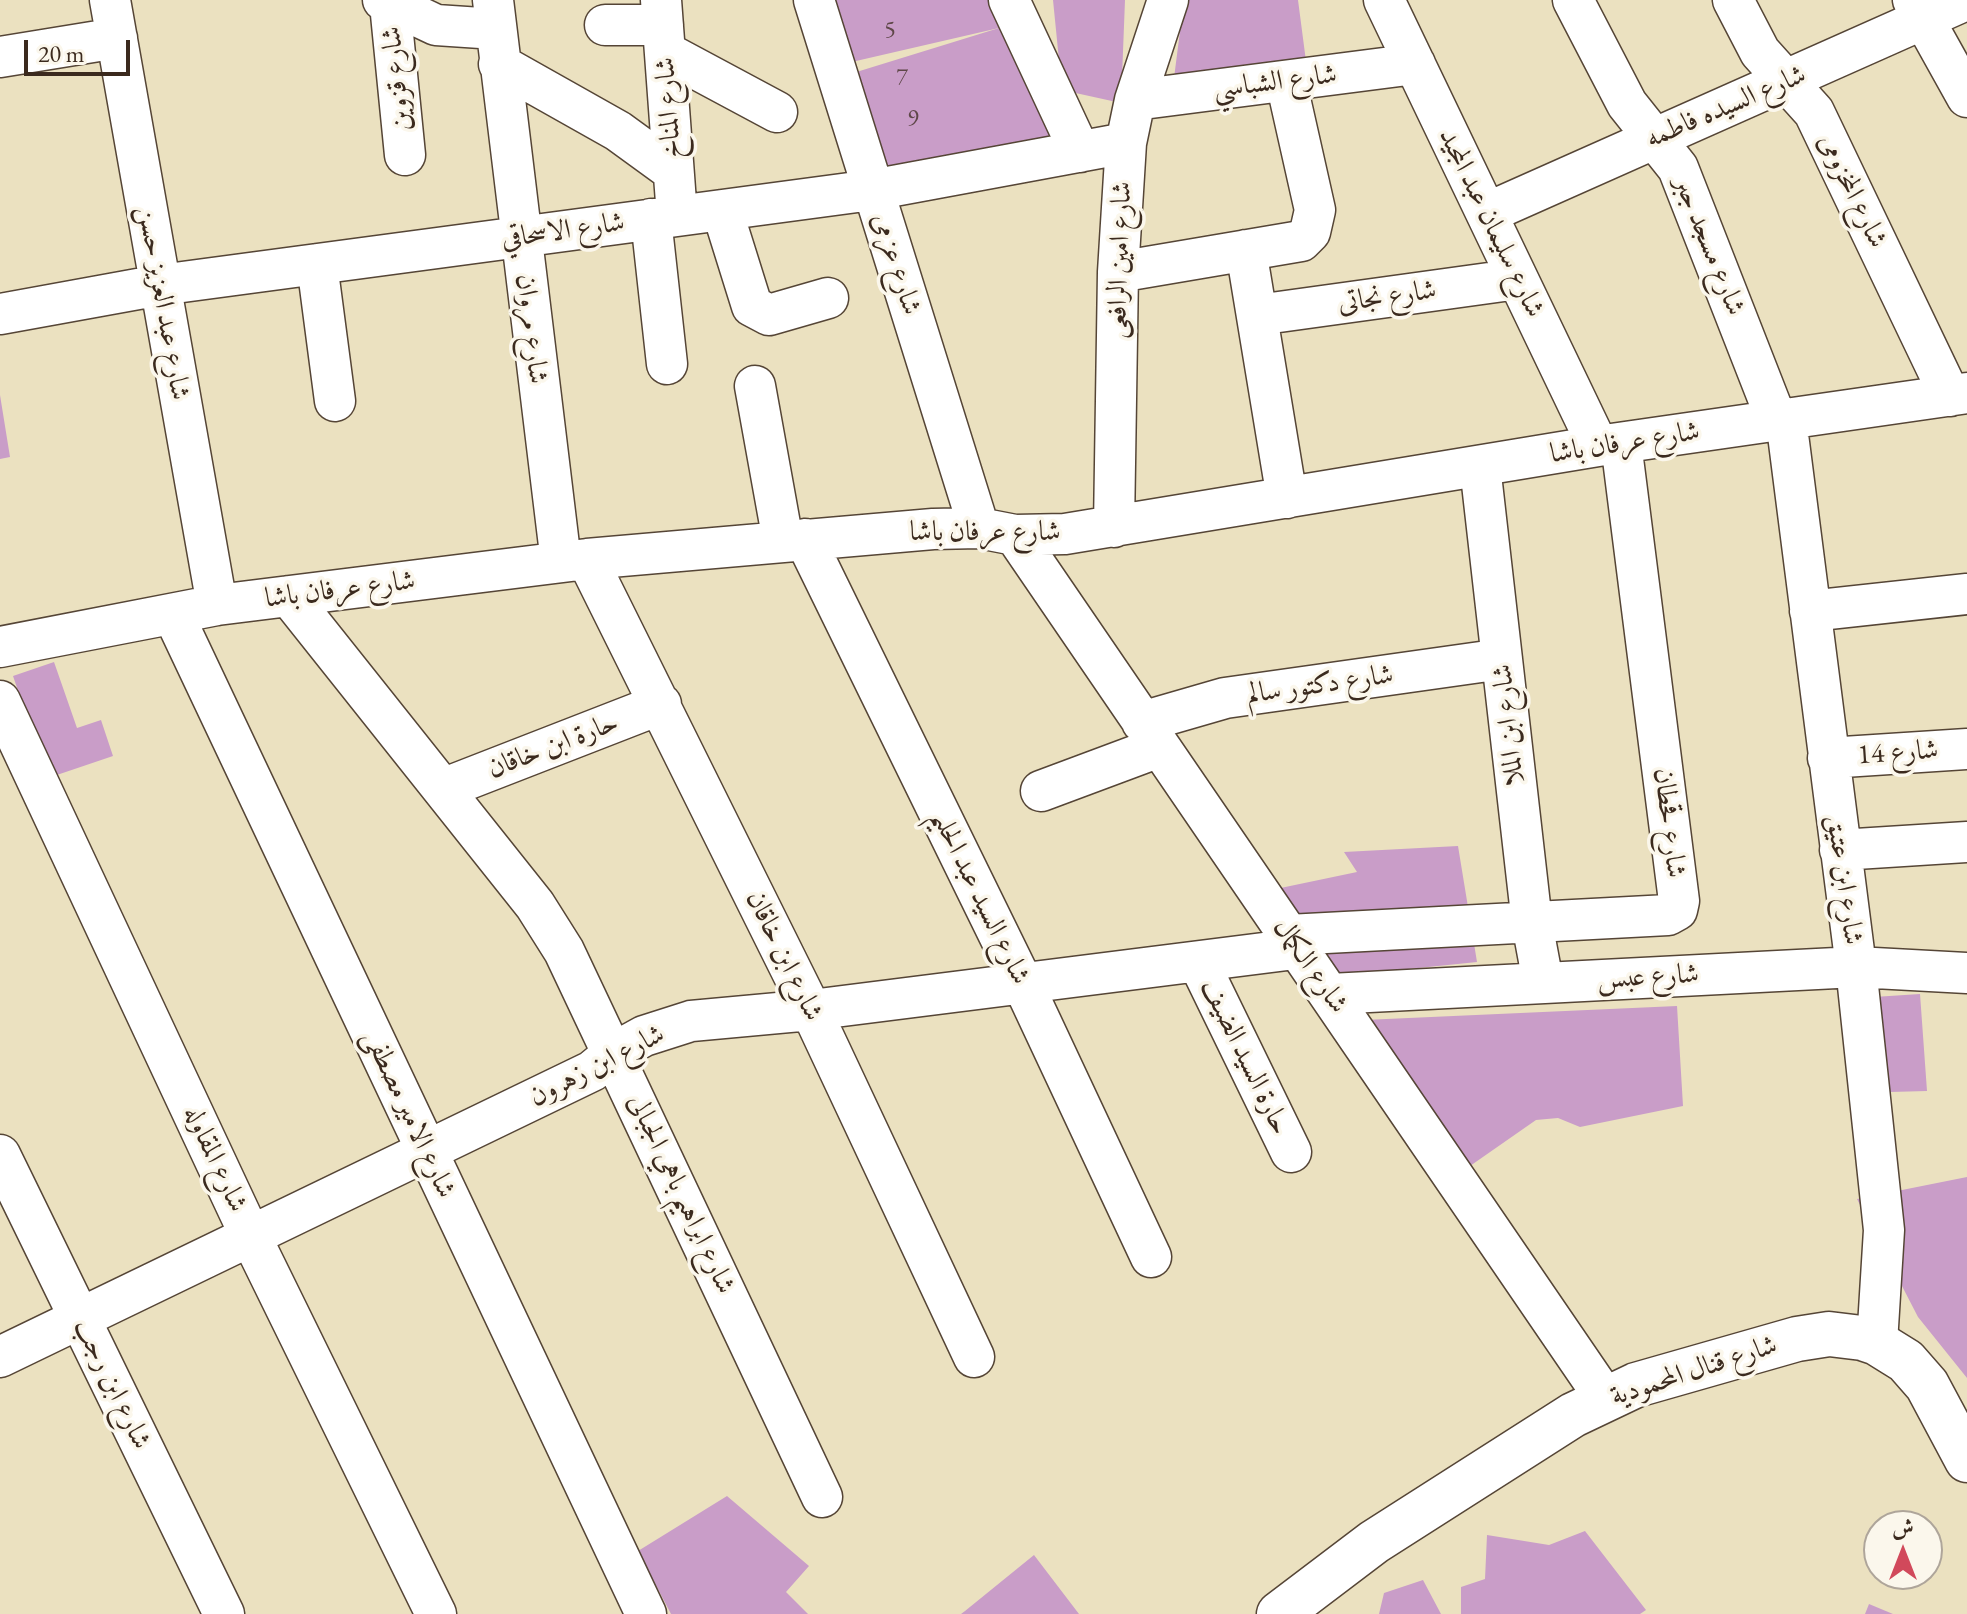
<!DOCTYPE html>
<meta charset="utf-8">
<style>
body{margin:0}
#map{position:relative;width:1967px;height:1614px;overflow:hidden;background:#ebe1c0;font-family:"EB Garamond",Amiri,serif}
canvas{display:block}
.north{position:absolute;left:1863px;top:1510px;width:80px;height:80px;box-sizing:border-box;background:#fbf7ec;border:2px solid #aea59a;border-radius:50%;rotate:0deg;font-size:22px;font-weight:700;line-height:32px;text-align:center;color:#3b2a1e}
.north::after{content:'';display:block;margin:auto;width:28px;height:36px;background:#d1495b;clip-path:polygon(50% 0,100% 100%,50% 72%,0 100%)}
.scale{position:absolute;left:24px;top:40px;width:106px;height:36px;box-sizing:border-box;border:4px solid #3b2a1e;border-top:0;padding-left:10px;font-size:24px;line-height:28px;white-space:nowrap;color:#3b2a1e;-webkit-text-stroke:6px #fbf7ec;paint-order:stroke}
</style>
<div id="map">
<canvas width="1967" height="1614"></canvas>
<div class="north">ش</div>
<div class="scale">20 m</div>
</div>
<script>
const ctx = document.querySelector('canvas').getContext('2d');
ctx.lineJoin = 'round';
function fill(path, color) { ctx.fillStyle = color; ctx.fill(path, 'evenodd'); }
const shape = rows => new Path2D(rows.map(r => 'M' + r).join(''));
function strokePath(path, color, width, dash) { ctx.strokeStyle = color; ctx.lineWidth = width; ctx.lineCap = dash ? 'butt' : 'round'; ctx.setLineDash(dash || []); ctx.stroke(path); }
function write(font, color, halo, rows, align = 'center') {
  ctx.font = font + ' "EB Garamond",Amiri,serif'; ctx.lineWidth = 7; ctx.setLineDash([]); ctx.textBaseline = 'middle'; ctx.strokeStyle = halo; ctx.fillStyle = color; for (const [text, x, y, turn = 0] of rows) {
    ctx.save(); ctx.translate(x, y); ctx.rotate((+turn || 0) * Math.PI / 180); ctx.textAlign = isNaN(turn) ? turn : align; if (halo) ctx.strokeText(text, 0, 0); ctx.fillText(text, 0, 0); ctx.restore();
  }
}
fill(shape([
 [828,0,996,0,1062,137,881,175,850,74,999,28,843,64],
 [1053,0,1125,0,1121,103,1062,90],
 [1184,0,1298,0,1307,69,1174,78],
 [0,395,10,457,0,459],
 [54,662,77,728,101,720,113,756,48,778,13,676],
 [1458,846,1477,962,1331,977,1271,890,1357,872,1344,852],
 [1920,994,1927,1091,1853,1093,1874,997],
 [1677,1006,1683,1106,1580,1127,1558,1118,1536,1120,1470,1166,1364,1020],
 [1967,1177,1967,1378,1918,1317,1857,1199],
 [727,1496,809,1566,786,1592,808,1614,671,1614,638,1551],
 [1585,1531,1646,1610,1640,1614,1461,1614,1461,1587,1485,1579,1487,1535,1549,1545],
 [1034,1555,1079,1614,961,1614,965,1611],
 [1423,1580,1441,1614,1379,1614,1384,1593],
 [1869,1604,1893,1614,1865,1614]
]), '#c99dc8');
const minor = shape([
 [110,0,217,605],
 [383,0,436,25,496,29],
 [493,0,561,562],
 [661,0,677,216],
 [814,0,979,528],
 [1009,0,1080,152],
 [1384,0,1598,446],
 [1573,0,1627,104,1678,168,1777,421],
 [1733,0,1760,52,1814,112,1950,396],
 [1913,0,1967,97],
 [390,4,405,155],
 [605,25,663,25],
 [665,52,777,112],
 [0,57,117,38],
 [499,64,618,131,673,171],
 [1135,100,1415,64],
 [722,210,752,306,769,315,828,298],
 [1487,213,1966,0],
 [651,219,667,364],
 [1246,250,1287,498],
 [317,264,335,401],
 [1118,272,1301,241,1310,232,1315,210,1286,81],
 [0,314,160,285,872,190,1126,143],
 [1257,315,1518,279],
 [755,386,783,541],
 [1786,419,1856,967,1884,1230,1877,1343],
 [1480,466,1532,923,1543,982],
 [1114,527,1118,272,1126,143,1135,100,1168,0],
 [1015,535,1605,1398],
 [805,539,1023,984,1151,1257],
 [587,559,811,1010,974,1357],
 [289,596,535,905,564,951,822,1497],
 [1810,611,1967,594],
 [173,614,646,1614],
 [0,647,217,605,587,559,933,529,979,528,1015,535,1065,534,1598,446,1967,393],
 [0,701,250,1235,436,1614],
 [1142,722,1225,698,1502,659],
 [1828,758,1967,749],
 [445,788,661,704],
 [1041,791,1159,747],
 [1840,850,1967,842],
 [1288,935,1668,915,1677,910,1679,901,1621,443],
 [1199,963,1291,1152],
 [1330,994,1856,967,1967,973],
 [0,1155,224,1614],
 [0,1357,592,1071,615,1052,644,1036,691,1021,811,1010,1295,949]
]);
const tertiary = shape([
 [1279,1614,1374,1542,1573,1415,1636,1385,1797,1339,1829,1334,1862,1338,1877,1343,1906,1361,1927,1385,1967,1460]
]);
strokePath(minor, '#554536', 43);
strokePath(tertiary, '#554536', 47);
strokePath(minor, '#fff', 40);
strokePath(tertiary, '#fff', 44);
write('24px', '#5e4748', null, [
 ["5",890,30],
 ["7",902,78],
 ["9",913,119]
]);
write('28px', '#3b2a1e', '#fbf7ec', [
 ["شارع قزوين",397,79,-96],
 ["شارع الشباسي",1275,82,-7],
 ["شارع السيده فاطمه",1726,107,-23],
 ["شارع المناخ",669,108,-94],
 ["شارع المخزومى",1852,191,64],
 ["شارع سليمان عبد المجيد",1491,223,64],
 ["شارع الاسحاقي",563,231,-8],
 ["شارع مسجد جبر",1709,246,68],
 ["شارع امين الرافعى",1120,260,-88],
 ["شارع عزمى",896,264,72],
 ["شارع نجاتى",1387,297,-8],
 ["شارع عبد العزيز حسن",163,303,80],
 ["شارع مروان",531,329,83],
 ["شارع عرفان باشا",1625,443,-9],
 ["شارع عرفان باشا",985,532],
 ["شارع عرفان باشا",340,590,-7],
 ["شارع دكتور سالم",1320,685,-8],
 ["شارع ابن الملا",1509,725,-96],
 ["حارة ابن خاقان",553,746,-21],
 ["شارع 14",1898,753,-4],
 ["شارع قحطان",1669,823,83],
 ["شارع ابن عتيق",1844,880,82],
 ["شارع السيد عبد الحليم",980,897,64],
 ["شارع ابن خاقان",784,956,64],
 ["شارع الكمال",1310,966,55],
 ["شارع عبس",1648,977,-3],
 ["حارة السيد الضيف",1245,1057,64],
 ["شارع ابن زهرون",597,1066,-27],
 ["شارع الامير مصطفى",409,1114,65],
 ["شارع المقاوله",215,1159,65],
 ["شارع ابراهيم باهي الجبالى",681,1194,65],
 ["شارع قنال المحمودية",1694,1371,-18],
 ["شارع ابن رجب",112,1384,64]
]);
</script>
